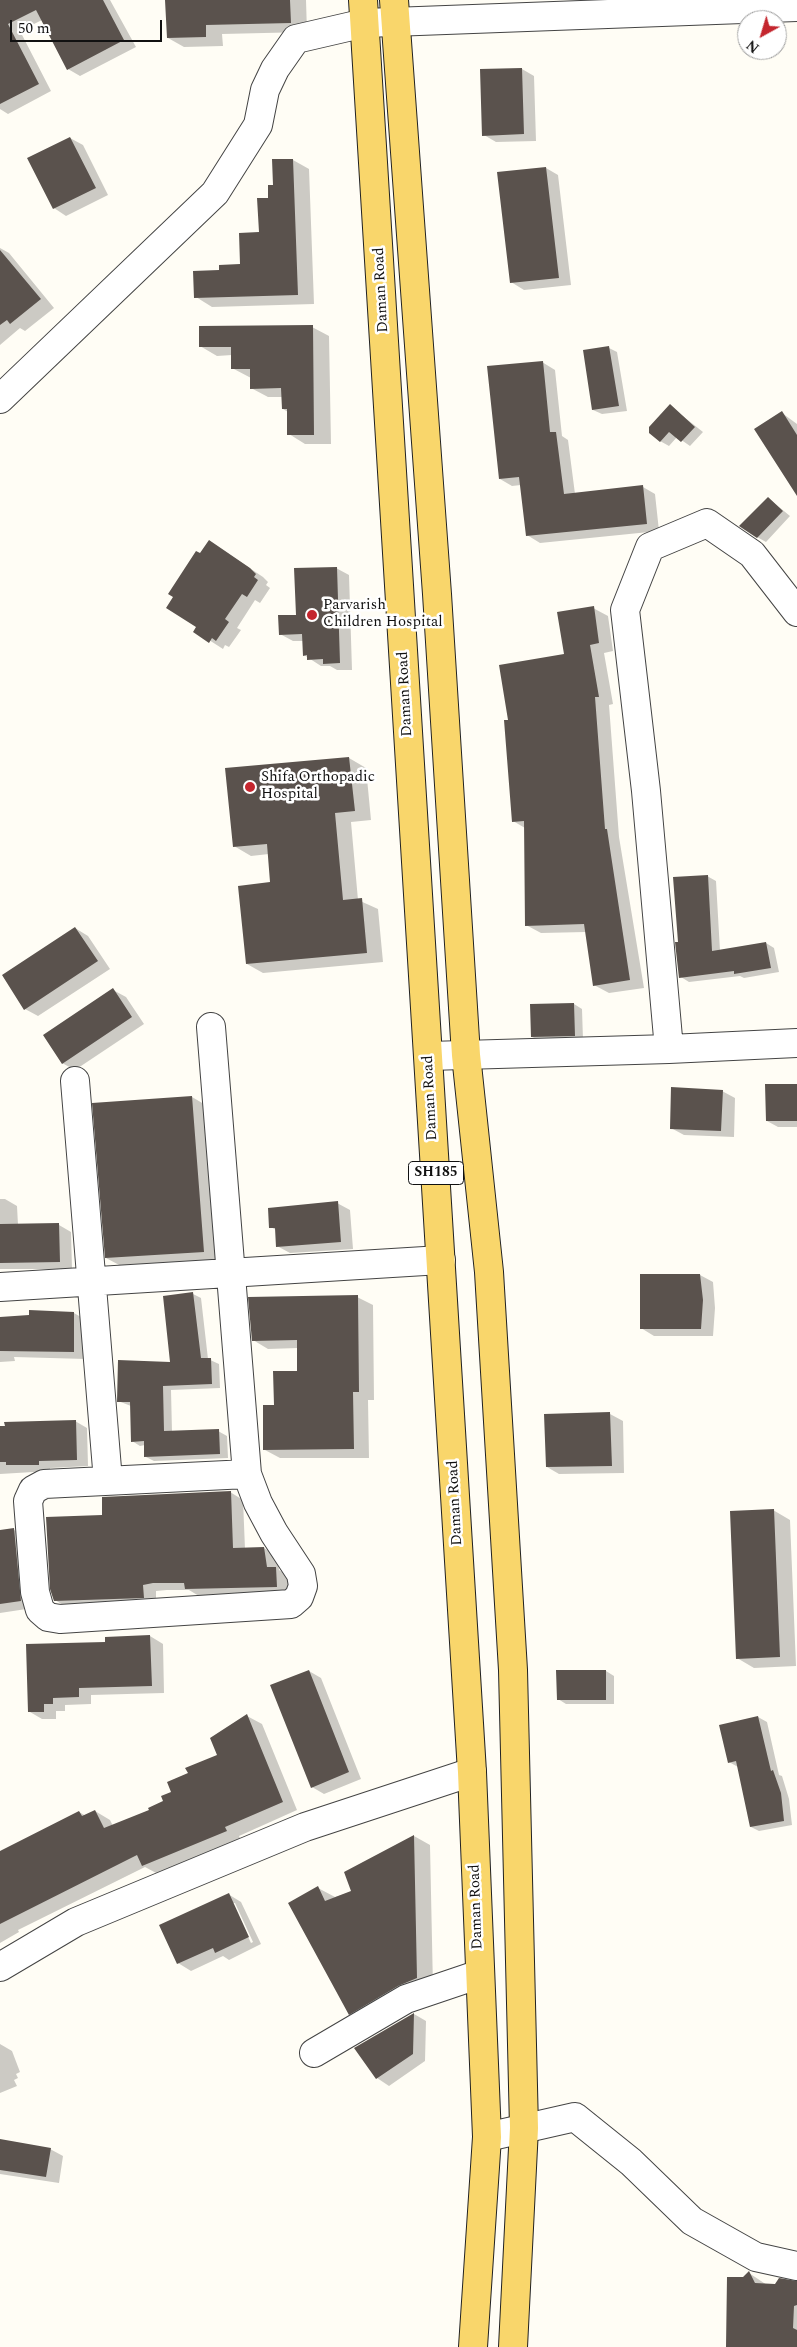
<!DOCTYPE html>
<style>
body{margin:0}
#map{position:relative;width:797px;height:2347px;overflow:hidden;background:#fffdf5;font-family:Spectral,serif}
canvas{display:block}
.north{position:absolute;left:737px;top:10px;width:50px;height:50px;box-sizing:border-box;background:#fff;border:1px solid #a0a0a0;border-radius:50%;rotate:219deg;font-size:14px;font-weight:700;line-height:20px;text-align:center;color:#111}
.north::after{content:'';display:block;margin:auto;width:18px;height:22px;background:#c4262e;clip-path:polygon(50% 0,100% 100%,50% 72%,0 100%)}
.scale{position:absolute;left:10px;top:20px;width:152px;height:22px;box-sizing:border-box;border:2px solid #111;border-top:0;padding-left:6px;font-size:15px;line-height:18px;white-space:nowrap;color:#111;-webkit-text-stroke:4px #fff;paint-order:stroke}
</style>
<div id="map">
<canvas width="797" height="2347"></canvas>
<div class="north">N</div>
<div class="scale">50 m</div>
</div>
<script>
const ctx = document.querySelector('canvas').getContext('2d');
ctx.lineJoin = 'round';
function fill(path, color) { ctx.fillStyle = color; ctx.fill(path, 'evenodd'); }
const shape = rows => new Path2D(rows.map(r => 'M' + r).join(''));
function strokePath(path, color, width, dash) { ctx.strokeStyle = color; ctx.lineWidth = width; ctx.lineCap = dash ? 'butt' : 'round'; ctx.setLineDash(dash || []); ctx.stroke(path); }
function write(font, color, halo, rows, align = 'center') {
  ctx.font = font + ' Spectral,serif'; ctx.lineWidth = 5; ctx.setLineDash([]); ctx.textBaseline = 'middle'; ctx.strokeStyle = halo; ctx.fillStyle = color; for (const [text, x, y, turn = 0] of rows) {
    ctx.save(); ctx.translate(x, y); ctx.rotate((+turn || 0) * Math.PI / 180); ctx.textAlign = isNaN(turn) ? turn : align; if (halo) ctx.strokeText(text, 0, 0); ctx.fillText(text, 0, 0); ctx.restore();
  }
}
fill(shape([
 [0,0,110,0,136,47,80,76,68,69,42,20,20,31,51,91,8,114,0,109],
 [167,0,306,0,307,32,222,34,223,46,184,47,168,38],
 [522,69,534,76,536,141,496,142,484,135],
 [70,138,83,145,108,195,66,216,54,208],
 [293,160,309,169,314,304,212,307,196,297,241,265,260,233,274,186],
 [546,168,558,175,571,285,524,290,511,282],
 [0,248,9,253,54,308,25,331,20,328,0,345],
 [312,327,329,336,331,444,305,444,289,434,288,412,283,409,283,397,268,397,251,388,251,378,232,368,232,355,217,356,200,346],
 [609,348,617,352,627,411,602,414,593,410],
 [542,362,555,370,562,436,568,440,575,494,643,487,655,494,659,531,540,543,527,535,521,485,512,486,500,479],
 [670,406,703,432,690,446,677,437,669,446,660,441],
 [782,413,797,424,797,489],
 [768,498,790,516,766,542,757,537],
 [209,541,263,577,268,582,266,585,270,588,260,603,255,600,237,628,241,630,229,647,225,645,223,649,195,631,198,627,201,555],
 [336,568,349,575,352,670,337,670,330,666,321,666,304,655,303,641,293,641,280,634],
 [593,608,608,616,613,651,604,653,613,704,609,705,619,837,644,988,609,993,594,985,586,932,541,933,526,925,525,828,513,821,566,655],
 [349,758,366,768,371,820,351,822,358,900,378,909,383,962,263,973,247,964,272,883,269,854,251,856,234,846],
 [707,876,716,881,720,951,766,943,774,948,779,972,744,978,740,976,689,982,681,977,679,943],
 [75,928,88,936,110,969,38,1016,25,1009,3,976],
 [113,990,126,997,144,1024,75,1070,62,1063],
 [574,1004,582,1009,583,1040,540,1041,532,1037],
 [797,1085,797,1127,778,1127,767,1121],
 [722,1091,735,1098,734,1137,684,1135,671,1128],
 [192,1097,209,1107,220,1261,123,1267,106,1258,94,1104],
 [0,1199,5,1199,17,1206,18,1225,59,1225,71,1232,72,1269,0,1269],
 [337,1203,350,1210,353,1249,290,1253,277,1246,276,1230,271,1227],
 [700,1275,713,1282,715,1308,713,1336,654,1336,641,1328],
 [193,1294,201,1298,208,1359,219,1364,220,1388,171,1390,172,1432,218,1431,227,1436,228,1458,154,1461,146,1457,145,1445,140,1446,132,1441,131,1406,118,1401,172,1363],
 [357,1297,373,1305,374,1400,368,1400,369,1458,280,1458,265,1450,275,1406,298,1372,298,1348,268,1349,253,1340],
 [30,1312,74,1313,86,1320,86,1359,14,1357,15,1361,0,1362,0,1318,30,1316],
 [610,1414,623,1421,624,1473,559,1474,547,1467],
 [75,1421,87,1428,88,1466,50,1468,50,1471,0,1474,0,1427],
 [230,1492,243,1500,245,1549,264,1548,277,1556,279,1570,289,1576,289,1594,199,1596,189,1590,167,1590,156,1591,156,1605,68,1608,55,1600,104,1516],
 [773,1510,790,1520,796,1666,754,1668,737,1658],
 [14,1530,27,1537,33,1608,0,1613,0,1532],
 [150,1636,163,1644,164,1693,91,1695,91,1704,65,1705,65,1711,56,1711,56,1719,42,1719,30,1712,106,1644,106,1638],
 [309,1671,321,1678,361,1779,324,1794,312,1787],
 [606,1671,614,1676,614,1704,566,1704,558,1699],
 [247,1716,262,1724,297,1810,239,1836,241,1840,158,1874,145,1867,18,1930,19,1932,0,1943,0,1852,79,1812,86,1816,95,1811,110,1820,113,1826,150,1810,165,1802,190,1774,219,1755],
 [758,1717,767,1722,779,1775,782,1776,789,1799,792,1825,759,1831,751,1827,738,1767,729,1762],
 [414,1836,430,1845,433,1988,366,2023,350,2014,318,1888,335,1897,353,1891,346,1873],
 [228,1894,241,1902,261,1944,229,1960,223,1956,191,1971,178,1963],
 [232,1903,235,1903,253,1942,251,1943],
 [414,2014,426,2021,425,2061,389,2086,377,2078,356,2048],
 [0,2044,12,2051,20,2072,16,2074,18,2078,14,2080,17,2086,0,2093],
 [0,2140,50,2149,63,2156,59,2183,0,2174],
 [749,2273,767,2285,797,2282,797,2347,728,2347,743,2278]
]), '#0003');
fill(shape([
 [0,0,103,0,124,40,67,70,36,10,8,24,39,84,0,104],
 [165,0,290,0,291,23,206,25,206,37,167,38],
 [522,68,524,134,482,136,480,69],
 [70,137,96,188,53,209,27,158],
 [272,159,293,159,298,295,194,298,193,271,219,270,219,265,240,264,239,233,259,232,257,198,268,198,268,185,273,185],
 [546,167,559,278,510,283,497,172],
 [0,250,41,299,10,324,7,320,0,325],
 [313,325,314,435,287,435,287,409,282,409,281,388,250,389,250,369,231,369,231,347,199,347,199,326],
 [609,346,619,406,592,410,583,350],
 [543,361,550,432,556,432,564,494,643,485,647,524,526,536,519,477,499,479,487,366],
 [670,404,695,427,681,442,669,432,660,442,649,433,649,427],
 [782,411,797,435,797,496,754,429],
 [768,497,783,511,757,538,739,526],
 [209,540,250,568,256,574,254,577,258,580,247,597,242,594,225,619,229,622,216,641,212,638,209,643,193,632,196,627,166,608,173,597,168,594,196,551,200,553],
 [337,567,340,663,323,664,323,659,307,660,307,655,303,656,302,634,279,635,278,615,296,615,294,568],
 [594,606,599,643,590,645,599,697,595,697,605,829,607,829,630,980,593,986,584,924,525,926,524,821,512,822,504,720,508,720,499,665,564,654,557,612],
 [349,757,355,811,335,813,343,900,362,898,367,953,246,964,238,886,270,882,267,844,233,847,225,768],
 [708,875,712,951,766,942,771,968,734,974,734,971,679,978,675,942,678,942,673,877],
 [75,927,98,961,24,1010,2,975],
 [113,988,132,1017,62,1064,43,1035],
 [574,1003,575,1036,531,1037,530,1004],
 [765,1084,797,1084,797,1121,766,1121],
 [671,1087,723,1090,721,1131,670,1129],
 [192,1096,204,1252,105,1258,92,1103],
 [338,1201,341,1242,276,1247,275,1228,269,1228,268,1208],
 [59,1223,60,1262,0,1263,0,1224],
 [640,1274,700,1274,703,1300,701,1329,640,1329],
 [193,1292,201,1358,211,1358,212,1384,163,1386,164,1431,219,1429,220,1454,144,1457,144,1441,131,1442,130,1402,117,1402,118,1360,170,1362,163,1296],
 [358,1295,359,1392,353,1392,354,1449,263,1450,263,1405,274,1405,273,1371,297,1371,297,1340,252,1341,248,1297],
 [29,1310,74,1312,74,1352,0,1351,0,1317,29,1315],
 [610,1412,612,1466,546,1467,544,1414],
 [76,1420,77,1460,39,1461,39,1465,6,1465,6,1462,0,1462,0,1426,5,1426,4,1422],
 [231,1491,233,1548,264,1547,267,1567,276,1567,277,1587,185,1589,184,1583,153,1583,143,1585,144,1598,54,1601,50,1589,46,1517,102,1515,102,1497],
 [774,1509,780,1657,736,1659,730,1511],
 [14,1528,21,1601,0,1604,0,1530],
 [150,1635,152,1686,79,1688,79,1697,53,1698,53,1704,44,1704,44,1712,28,1712,26,1644,105,1642,105,1637],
 [309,1670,349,1772,311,1788,270,1685],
 [556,1670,606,1670,606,1700,557,1700],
 [247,1714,283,1802,225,1827,227,1831,142,1866,137,1855,0,1924,0,1851,79,1811,82,1816,95,1810,104,1828,149,1810,148,1808,163,1801,161,1796,171,1792,167,1782,188,1773,185,1768,217,1755,210,1738],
 [758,1716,771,1771,773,1770,781,1793,784,1821,750,1827,736,1761,728,1763,719,1725],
 [414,1835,417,1978,398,1986,349,2015,288,1903,318,1886,325,1901,351,1891,344,1872],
 [229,1893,249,1937,215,1953,213,1948,177,1964,159,1925],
 [414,2013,413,2054,376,2079,354,2048],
 [0,2139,51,2148,46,2177,0,2170],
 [749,2271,755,2283,775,2284,779,2278,797,2281,797,2305,794,2306,793,2328,797,2330,797,2347,726,2347,727,2277,743,2277]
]), '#5a524d');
const minor = shape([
 [0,399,215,193,258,125,265,90,275,69,296,39,365,23,797,7],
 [211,1027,247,1474,258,1503,274,1533,301,1574,303,1586,299,1597,291,1604,60,1619,48,1617,40,1610,35,1592,28,1501,33,1490,44,1484,247,1474],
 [669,1049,646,791,625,610,650,547,707,523,752,554,797,612],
 [429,1056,669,1049,797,1043],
 [75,1081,108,1481],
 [0,1287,441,1260],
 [0,1967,76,1922,305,1827,472,1772],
 [314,2053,406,1999,480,1974],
 [487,2137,575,2117,631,2162,692,2221,756,2257,797,2266]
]);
const major = shape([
 [363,0,472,1772,487,2137,473,2347],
 [394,0,437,594,466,1055,489,1272,513,1670,524,2128,513,2347]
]);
strokePath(minor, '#444', 30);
strokePath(major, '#222', 30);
strokePath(minor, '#fff', 28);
strokePath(major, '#f9d66b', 28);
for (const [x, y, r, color] of [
 [312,615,6,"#c4262e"],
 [250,787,6,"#c4262e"]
]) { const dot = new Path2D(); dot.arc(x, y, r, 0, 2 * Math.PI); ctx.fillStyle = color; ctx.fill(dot); strokePath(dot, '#fff', 2); }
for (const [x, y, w] of [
 [436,1173,55]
]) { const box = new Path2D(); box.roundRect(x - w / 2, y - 11.5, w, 23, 4); ctx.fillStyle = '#fff'; ctx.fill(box); strokePath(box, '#111', 1); }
write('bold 14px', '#111', null, [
 ["SH185",436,1173]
]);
write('15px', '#111', '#fff', [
 ["Daman Road",382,290,-93],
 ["Daman Road",406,694,-93],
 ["Daman Road",431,1098,-93],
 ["Daman Road",456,1503,-93],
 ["Daman Road",477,1907,-92]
]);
write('15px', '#111', '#fff', [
 ["Parvarish",323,606],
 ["Children Hospital",323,623],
 ["Shifa Orthopadic",261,778],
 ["Hospital",261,795]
], 'left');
</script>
